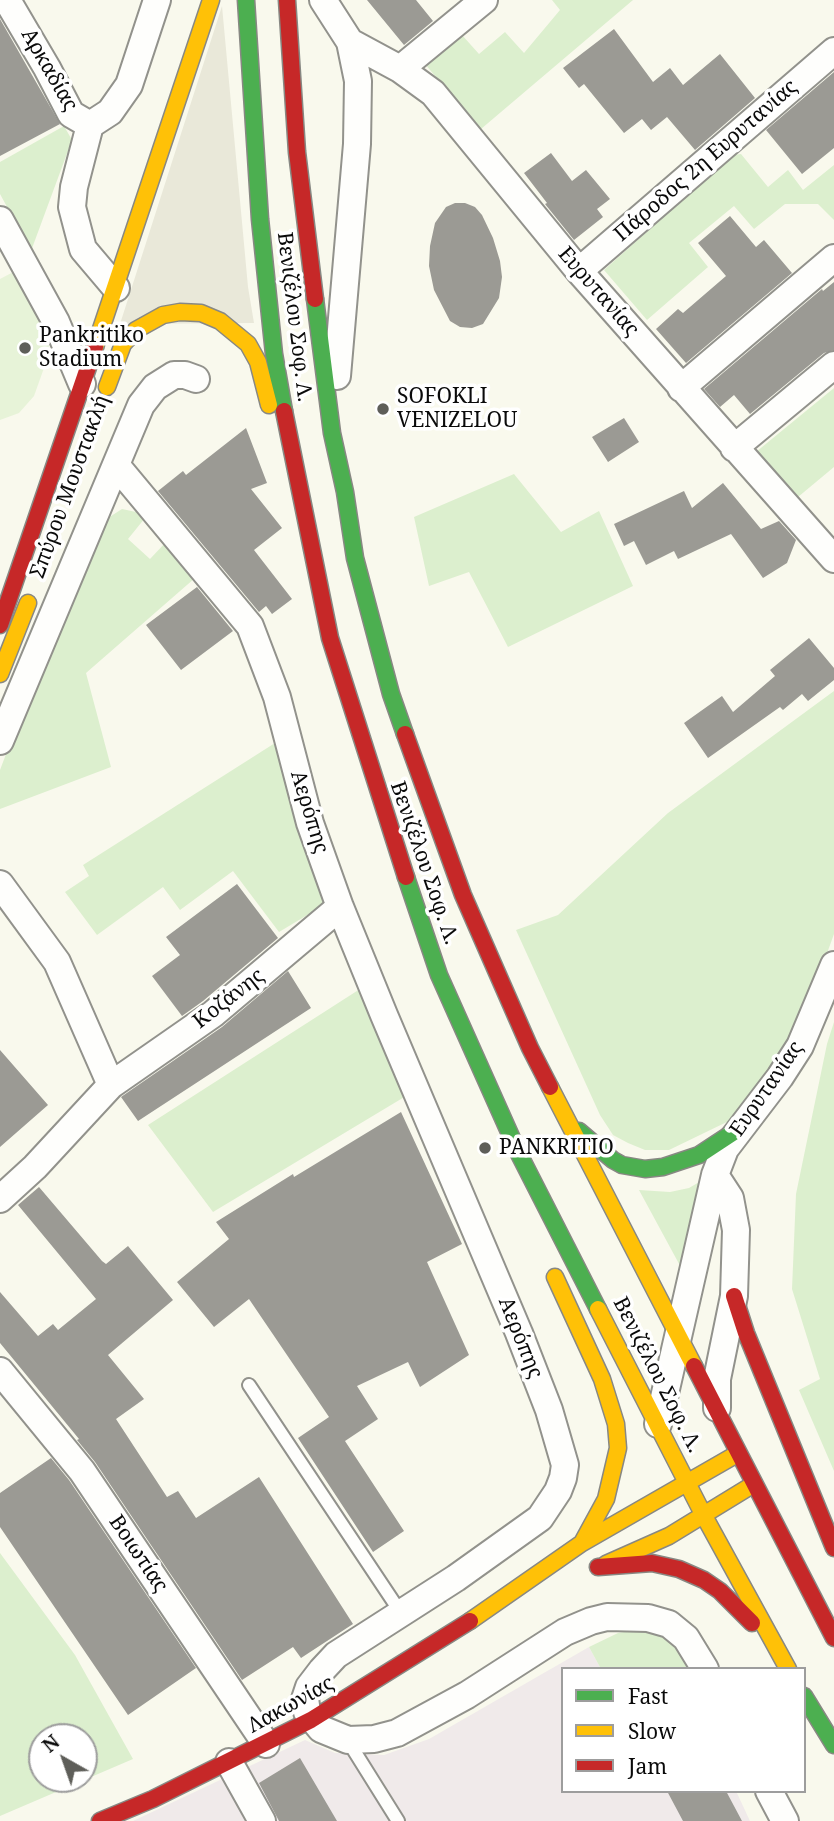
<!DOCTYPE html>
<meta charset="utf-8">
<style>
body{margin:0}
#map{position:relative;width:834px;height:1821px;overflow:hidden;background:#f9f9ed;font-family:"Noto Serif",serif}
canvas{display:block}
.legend{position:absolute;left:561px;top:1667px;width:245px;height:126px;box-sizing:border-box;background:#fff;border:2px solid #9d9d9d;margin:0;padding:9px 12px;list-style:none;font-size:21px;color:#0a0a0a}
.legend li{display:flex;align-items:center;gap:14px;height:35px}
.legend b{width:35px;border:2px solid #9d9d9d}
.north{position:absolute;left:28px;top:1723px;width:70px;height:70px;box-sizing:border-box;background:#fff;border:2px solid #9d9d9d;border-radius:50%;rotate:320deg;font-size:19px;font-weight:700;line-height:28px;text-align:center;color:#0a0a0a}
.north::after{content:'';display:block;margin:auto;width:24px;height:32px;background:#5e5e59;clip-path:polygon(50% 0,100% 100%,50% 72%,0 100%)}
</style>
<div id="map">
<canvas width="834" height="1821"></canvas>
<ul class="legend">
<li><b style="height:9px;background:#4caf50"></b>Fast</li>
<li><b style="height:9px;background:#ffc107"></b>Slow</li>
<li><b style="height:9px;background:#c62828"></b>Jam</li>
</ul>
<div class="north">N</div>
</div>
<script>
const ctx = document.querySelector('canvas').getContext('2d');
ctx.lineJoin = 'round';
function fill(path, color) { ctx.fillStyle = color; ctx.fill(path, 'evenodd'); }
const shape = rows => new Path2D(rows.map(r => 'M' + r).join(''));
function strokePath(path, color, width, dash) { ctx.strokeStyle = color; ctx.lineWidth = width; ctx.lineCap = dash ? 'butt' : 'round'; ctx.setLineDash(dash || []); ctx.stroke(path); }
function write(font, color, halo, rows, align = 'center') {
  ctx.font = font + ' "Noto Serif",serif'; ctx.lineWidth = 7; ctx.setLineDash([]); ctx.textBaseline = 'middle'; ctx.strokeStyle = halo; ctx.fillStyle = color; for (const [text, x, y, turn = 0] of rows) {
    ctx.save(); ctx.translate(x, y); ctx.rotate((+turn || 0) * Math.PI / 180); ctx.textAlign = isNaN(turn) ? turn : align; if (halo) ctx.strokeText(text, 0, 0); ctx.fillText(text, 0, 0); ctx.restore();
  }
}
fill(shape([
 [589,1647,601,1669,563,1669,563,1791,736,1791,750,1821,133,1821,305,1740,335,1753,384,1755,429,1739]
]), '#f0eaea');
fill(shape([
 [552,0,633,0,481,129,424,63,462,35,479,54,505,32,524,53,560,10],
 [64,126,72,140,31,251,0,194,0,162],
 [741,154,768,187,788,170,803,190,834,165,834,220,818,204,785,204,754,229,734,206,689,243,708,267,647,320,604,270,733,155],
 [834,388,834,467,798,497,756,452],
 [514,474,561,532,599,511,633,586,508,647,469,572,429,586,414,517],
 [122,509,136,512,145,518,128,539,150,559,166,542,195,578,86,673,111,767,0,809,0,770,14,733,108,518],
 [834,691,834,934,801,1025,733,1119,669,1150,645,1150,628,1143,613,1135,600,1115,516,930,558,915,668,813],
 [275,743,324,905,279,932,233,871,180,910,163,887,97,935,65,892,89,876,83,865],
 [360,989,406,1096,213,1212,148,1125],
 [834,1022,834,1471,799,1390,820,1379,792,1289,796,1194,827,1044],
 [701,1181,684,1273,639,1190,670,1192,689,1188],
 [0,1553,75,1655,133,1759,0,1816],
 [42,1737,84,1737,84,1779,42,1779],
 [646,1628,666,1633,697,1669,601,1669,589,1647,618,1633]
]), '#dcefce');
fill(shape([
 [19,269,48,329,49,354,34,396,19,413,0,420,0,279]
]), '#e7f3d8');
fill(shape([
 [222,6,248,287,254,323,120,324]
]), '#e9e8d9');
fill(shape([
 [367,0,416,0,433,21,404,45],
 [0,19,60,124,0,156],
 [614,29,653,82,670,68,683,85,720,54,755,98,695,150,667,117,651,130,642,119,624,133,584,84,579,88,563,68],
 [834,72,834,148,802,174,766,130],
 [551,153,572,181,586,170,610,199,597,209,603,217,574,240,545,204,547,203,524,173],
 [455,203,465,203,475,207,482,215,493,238,500,261,502,277,499,298,483,324,472,328,460,327,450,321,434,290,429,266,430,246,435,223,446,207],
 [730,216,756,247,764,240,792,273,686,363,656,329,678,309,683,313,726,276,698,243],
 [834,282,834,350,824,353,750,414,734,395,720,407,704,389,822,289,823,291],
 [624,418,639,442,608,462,592,437],
 [246,428,267,483,251,489,282,528,254,550,292,599,272,614,266,606,259,612,158,491,183,471,186,475],
 [723,483,761,529,779,521,796,540,787,563,763,578,731,534,678,559,674,551,646,565,634,541,624,546,614,524,684,491,692,508],
 [197,587,233,631,181,670,146,625],
 [809,638,834,668,834,680,808,701,802,694,783,710,780,707,708,758,684,723,722,696,733,712,775,676,770,670],
 [237,884,278,938,203,1001,182,1016,152,976,180,955,166,937],
 [288,971,311,1008,138,1121,121,1097,222,1027],
 [0,1050,48,1105,0,1147],
 [401,1112,462,1244,427,1262,469,1355,420,1387,408,1362,357,1386,378,1419,345,1441,404,1531,373,1552,298,1438,329,1417,249,1299,214,1327,177,1282,229,1239,216,1222,293,1174,294,1177],
 [39,1187,102,1261,106,1264,128,1246,173,1300,108,1355,144,1399,116,1419,167,1497,178,1491,196,1518,259,1477,353,1624,301,1658,293,1647,242,1680,95,1462,77,1440,79,1439,0,1343,0,1292,38,1336,53,1324,58,1330,96,1299,18,1205],
 [51,1458,69,1480,196,1668,128,1715,0,1527,0,1493],
 [300,1758,337,1821,279,1821,259,1783],
 [667,1791,726,1791,742,1821,683,1821]
]), '#9b9a94');
const lane = shape([
 [249,1385,401,1613],
 [348,1741,398,1821]
]);
const street = shape([
 [7,0,47,68,71,114,90,125,74,187,72,207,83,249,116,288],
 [323,0,350,42,358,81,357,144,337,376],
 [350,42,400,69,433,93,579,271,834,559],
 [400,69,484,0],
 [90,125,110,112,129,85,157,0],
 [0,220,56,322,82,384],
 [579,271,834,51],
 [681,388,834,258],
 [734,448,834,365],
 [116,465,250,626,277,697,310,823,340,907,384,1015,519,1333,549,1410,565,1465,563,1478,558,1491,540,1518,456,1578,336,1655,322,1670,309,1687,305,1699,307,1712,321,1729,348,1740,374,1739,397,1733,467,1695,565,1632,591,1621,607,1617,648,1618,669,1624,686,1638,705,1669],
 [0,741,141,405,155,387,174,375,185,375,196,379],
 [0,884,57,962,111,1085],
 [715,1175,730,1198,736,1230,734,1296,717,1379,717,1408],
 [0,1199,35,1167,111,1085,213,1014,340,907],
 [0,1371,82,1471,266,1744],
 [658,1424,715,1175,725,1149,780,1077,800,1046,834,965],
 [229,1762,262,1821],
 [769,1791,785,1821]
]);
const fast = shape([
 [246,0,260,219,274,354,284,411],
 [315,299,332,433,345,492,355,558,391,694,405,734],
 [406,877,439,975,518,1152,598,1309],
 [579,1131,613,1160,622,1165,645,1169,663,1167,699,1155,740,1128],
 [804,1696,834,1745]
]);
const slow = shape([
 [95,347,211,0],
 [107,387,123,344,136,330,163,315,180,312,201,313,220,321,248,344,258,362,269,405],
 [0,674,28,603],
 [550,1087,694,1366],
 [555,1277,602,1379,616,1424,618,1448,606,1499,582,1543],
 [598,1309,703,1514,788,1669],
 [606,1564,669,1536,754,1484],
 [470,1621,582,1543,737,1454]
]);
const jam = shape([
 [287,0,297,152,315,299],
 [284,411,330,638,406,877],
 [0,625,95,347],
 [405,734,463,895,530,1048,550,1087],
 [734,1296,746,1333,834,1548],
 [694,1366,834,1638],
 [598,1567,652,1563,679,1569,704,1580,720,1591,752,1623],
 [100,1821,153,1799,311,1720,470,1621]
]);
strokePath(lane, '#92928c', 16);
strokePath(street, '#92928c', 30);
strokePath(fast, '#888883', 19);
strokePath(slow, '#888883', 19);
strokePath(jam, '#888883', 19);
strokePath(lane, '#fefefc', 12);
strokePath(street, '#fefefc', 26);
strokePath(fast, '#4caf50', 16);
strokePath(slow, '#ffc107', 16);
strokePath(jam, '#c62828', 16);
for (const [x, y, r, color] of [
 [25,348,7,"#5e5e59"],
 [383,409,7,"#5e5e59"],
 [485,1148,7,"#5e5e59"]
]) { const dot = new Path2D(); dot.arc(x, y, r, 0, 2 * Math.PI); ctx.fillStyle = color; ctx.fill(dot); strokePath(dot, '#fff', 2.5); }
write('21px', '#0a0a0a', '#fff', [
 ["Αρκαδίας",49,70,60],
 ["Πάροδος 2η Ευρυτανίας",706,161,-41],
 ["Ευρυτανίας",598,292,49],
 ["Βενιζέλου Σοφ. Λ.",294,317,83],
 ["Σπύρου Μουστακλή",70,487,-70],
 ["Αερόπης",309,812,73],
 ["Βενιζέλου Σοφ. Λ.",424,863,71],
 ["Κοζάνης",229,999,-38],
 ["Ευρυτανίας",767,1089,-55],
 ["Αερόπης",520,1338,68],
 ["Βενιζέλου Σοφ. Λ.",657,1375,63],
 ["Βοιωτίας",138,1554,56],
 ["Λακωνίας",291,1705,-29]
]);
write('21px', '#0a0a0a', '#fff', [
 ["Pankritiko",39,336],
 ["Stadium",39,360],
 ["SOFOKLI",397,397],
 ["VENIZELOU",397,421],
 ["PANKRITIO",499,1148]
], 'left');
</script>
